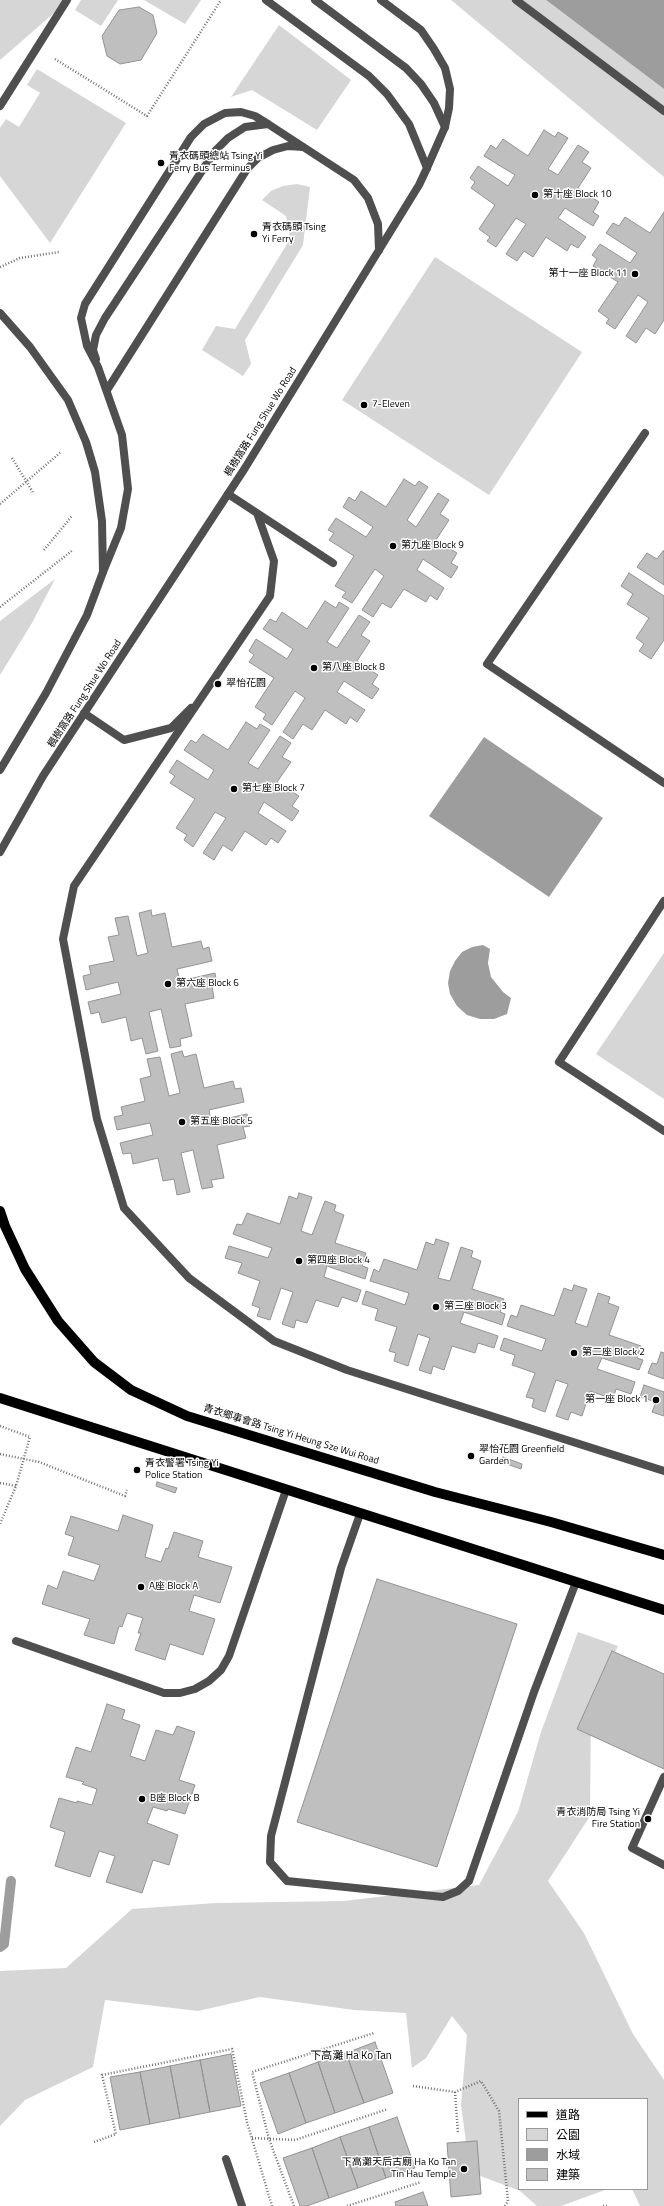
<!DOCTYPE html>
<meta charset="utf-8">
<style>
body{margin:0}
#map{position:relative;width:664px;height:2206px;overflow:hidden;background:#fff;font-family:"Titillium Web","Noto Sans TC",sans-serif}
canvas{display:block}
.legend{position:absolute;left:518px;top:2098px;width:130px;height:92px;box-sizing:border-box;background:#fff;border:1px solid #999;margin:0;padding:5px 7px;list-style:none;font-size:12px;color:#000}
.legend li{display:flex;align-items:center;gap:8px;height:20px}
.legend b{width:20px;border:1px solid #999}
</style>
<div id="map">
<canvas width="664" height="2206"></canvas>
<ul class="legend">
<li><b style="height:5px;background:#000"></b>道路</li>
<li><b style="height:11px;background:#d6d6d6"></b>公園</li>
<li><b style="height:11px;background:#9d9d9d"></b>水域</li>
<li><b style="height:11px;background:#bfbfbf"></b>建築</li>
</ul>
</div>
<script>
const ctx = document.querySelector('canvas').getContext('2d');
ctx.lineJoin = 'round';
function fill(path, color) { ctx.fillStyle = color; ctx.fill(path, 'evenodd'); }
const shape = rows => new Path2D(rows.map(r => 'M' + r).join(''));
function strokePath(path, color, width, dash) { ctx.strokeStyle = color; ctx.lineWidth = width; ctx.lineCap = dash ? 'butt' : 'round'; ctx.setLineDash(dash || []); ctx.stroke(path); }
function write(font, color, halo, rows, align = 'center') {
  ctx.font = font + ' "Titillium Web","Noto Sans TC",sans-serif'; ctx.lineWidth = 3; ctx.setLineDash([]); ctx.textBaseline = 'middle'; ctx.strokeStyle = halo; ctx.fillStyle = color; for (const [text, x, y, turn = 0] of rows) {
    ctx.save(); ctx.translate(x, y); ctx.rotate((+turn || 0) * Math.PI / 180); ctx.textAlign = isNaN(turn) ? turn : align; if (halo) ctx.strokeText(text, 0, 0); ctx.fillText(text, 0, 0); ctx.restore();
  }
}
fill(shape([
 [0,0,69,0,0,60],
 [81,0,118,0,101,26,75,10],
 [144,0,201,0,185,24],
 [451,0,546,0,664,89,664,177],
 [279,25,351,80,317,130,252,90,231,97],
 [37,69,126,123,50,243,0,176,0,128,6,119,19,127,40,93,27,85],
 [297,184,310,187,303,245,245,340,251,364,243,376,202,350,216,326,235,329,290,239,286,216,262,200,271,191,283,186],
 [435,257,582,352,489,495,342,400],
 [55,579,32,623,0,675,0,621],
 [664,953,664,1099,596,1054],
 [578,1632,618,1646,591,1704,590,1816,548,1881,584,1933,633,2034,664,2080,664,2206,640,2206,632,2189,647,2189,647,2099,519,2099,519,2189,607,2189,605,2190,561,2206,537,2206,520,2191,470,2172,461,2105,467,2035,452,2016,426,2058,412,2068,406,2013,354,2010,260,1997,198,2011,105,2000,93,2067,25,2100,0,2126,0,1971,66,1968,132,1909,216,1903,344,1901,479,1885,518,1812,541,1732]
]), '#d6d6d6');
fill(shape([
 [546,0,664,0,664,89],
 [484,737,603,818,549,897,429,816],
 [483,945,490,949,488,963,491,977,503,992,511,998,507,1014,494,1019,480,1019,467,1015,457,1006,450,994,448,983,450,971,455,961,462,952,472,947]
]), '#9d9d9d');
strokePath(shape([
 [0,1947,4,1944,11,1881]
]), '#9d9d9d', 10);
const building = shape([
 [139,7,153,15,157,33,141,60,120,64,107,56,102,36,119,10,139,7],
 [544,130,555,137,558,132,568,138,548,169,558,175,578,145,589,152,582,162,591,168,578,188,599,202,593,212,599,216,593,226,565,208,558,218,586,237,578,248,571,244,567,251,546,237,533,257,524,251,517,261,506,254,526,224,516,218,496,247,487,241,490,237,479,229,495,205,471,188,475,182,470,178,478,166,508,186,515,175,484,156,491,145,496,149,503,139,528,156,544,130],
 [664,212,664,320,655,334,646,328,636,343,626,336,648,302,638,295,615,329,606,323,609,319,598,311,618,282,593,266,597,259,592,255,600,244,630,263,637,253,606,233,613,223,619,226,625,217,650,233,664,212],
 [404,479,415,486,419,481,428,487,407,520,416,527,438,493,449,500,440,514,449,520,436,540,457,553,451,563,458,567,451,578,423,559,417,570,444,588,437,600,430,595,426,602,404,589,391,608,382,603,373,617,362,610,384,576,375,569,352,603,342,597,346,592,335,586,354,556,329,540,334,533,328,530,336,518,366,537,373,527,343,507,349,497,355,501,361,491,386,507,404,479],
 [663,551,664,551,664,585,637,567,647,553,657,559,663,551],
 [629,573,664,596,664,640,651,659,639,651,644,644,636,638,649,618,627,604,633,594,621,586,629,573],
 [325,601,336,608,339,602,349,608,327,642,337,648,359,615,370,622,361,635,370,641,357,661,378,675,372,684,379,689,372,699,344,681,337,692,365,710,357,722,350,717,346,724,325,710,312,730,303,724,293,739,283,732,305,698,295,691,272,725,263,719,266,714,255,707,274,678,249,662,254,655,249,651,256,639,287,659,293,649,263,629,270,619,276,622,282,612,307,629,325,601],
 [246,722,257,729,260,724,270,730,248,763,258,769,280,736,291,743,282,757,291,762,277,782,299,796,292,806,299,811,292,821,264,802,258,813,286,831,278,843,271,838,266,845,245,831,232,851,223,845,214,860,203,853,226,818,215,812,193,847,184,840,187,835,176,828,195,799,170,783,175,776,169,772,177,760,208,780,214,770,184,750,191,740,196,743,203,734,228,750,246,722],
 [151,910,152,916,165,913,172,947,201,941,203,949,209,947,212,961,177,969,180,981,215,973,217,985,212,986,214,998,185,1004,192,1036,180,1039,181,1046,170,1048,161,1009,149,1012,158,1051,146,1054,142,1038,131,1041,126,1017,102,1023,99,1012,91,1014,88,1002,121,994,118,982,86,990,83,976,91,974,89,966,114,961,108,937,119,935,115,918,128,916,137,956,148,953,139,913,151,910],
 [182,1051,184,1057,196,1054,204,1088,233,1081,235,1089,241,1088,244,1102,209,1110,211,1122,247,1114,250,1126,243,1127,246,1138,217,1145,224,1178,211,1180,213,1187,202,1189,193,1150,181,1153,190,1192,177,1195,174,1179,163,1181,158,1158,133,1164,131,1153,123,1154,120,1143,153,1135,150,1123,117,1130,114,1117,123,1115,121,1107,145,1101,140,1079,151,1076,147,1059,160,1057,169,1096,180,1093,171,1054,182,1051],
 [299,1193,312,1197,301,1231,312,1235,325,1201,336,1205,334,1211,344,1215,335,1243,366,1253,362,1266,368,1268,365,1279,327,1266,324,1277,361,1290,357,1302,342,1297,338,1307,316,1300,307,1323,296,1320,294,1328,282,1324,293,1292,281,1288,270,1320,257,1316,260,1308,252,1305,260,1281,238,1273,242,1263,225,1258,229,1246,268,1258,272,1248,233,1234,237,1224,242,1225,247,1213,280,1224,289,1196,297,1199,299,1193],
 [436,1239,449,1243,438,1278,450,1281,461,1247,473,1251,471,1257,481,1261,472,1289,504,1299,500,1312,505,1314,502,1325,464,1312,460,1323,498,1336,494,1348,478,1343,475,1353,452,1346,444,1370,433,1366,431,1374,419,1370,430,1338,418,1334,408,1366,394,1361,396,1353,389,1351,397,1327,375,1320,378,1309,362,1304,366,1291,405,1305,409,1293,370,1281,374,1269,379,1272,384,1259,417,1270,426,1242,434,1245,436,1239],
 [574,1285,587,1289,575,1323,587,1327,598,1293,610,1297,608,1303,619,1307,609,1335,641,1346,637,1358,643,1360,639,1370,602,1358,597,1369,635,1382,631,1394,616,1389,613,1399,590,1391,582,1416,571,1412,568,1420,556,1416,568,1384,556,1380,545,1412,532,1407,534,1399,526,1397,535,1373,512,1365,515,1355,500,1350,504,1338,542,1351,546,1339,507,1326,511,1315,517,1317,521,1305,554,1316,564,1288,572,1291,574,1285],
 [661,1352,664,1353,664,1379,648,1373,652,1363,657,1364,661,1352],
 [644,1385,664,1392,664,1416,652,1412,656,1402,640,1397,644,1385],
 [503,1457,522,1464,521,1469,501,1462,503,1457],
 [157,1482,177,1488,175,1493,156,1486,157,1482],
 [123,1515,153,1525,145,1557,161,1562,166,1548,168,1549,174,1532,203,1541,198,1557,232,1567,220,1603,194,1595,189,1611,215,1619,203,1655,170,1644,165,1660,135,1650,141,1633,138,1633,143,1618,127,1613,122,1627,119,1626,114,1644,84,1635,90,1619,42,1604,48,1585,57,1589,63,1571,94,1581,100,1565,68,1555,74,1537,65,1534,71,1516,118,1531,123,1515],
 [377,1579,517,1624,437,1867,297,1822,377,1579],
 [612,1651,664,1674,664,1769,577,1729,612,1651],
 [107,1704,125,1710,122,1719,140,1725,130,1756,145,1761,156,1730,173,1735,177,1726,195,1732,179,1780,195,1785,185,1814,168,1809,167,1811,153,1807,147,1823,178,1835,169,1865,153,1860,142,1893,106,1882,115,1856,99,1851,90,1877,55,1866,65,1832,50,1827,59,1798,77,1803,77,1801,92,1805,97,1789,82,1784,84,1782,66,1777,76,1747,91,1752,107,1704],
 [375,2042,393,2093,364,2103,346,2053,375,2042],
 [346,2053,364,2103,335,2113,318,2062,346,2053],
 [231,2054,241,2106,210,2112,200,2060,231,2054],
 [200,2060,210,2112,180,2118,170,2066,200,2060],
 [318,2062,335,2113,306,2123,289,2073,318,2062],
 [170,2066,180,2118,150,2124,140,2072,170,2066],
 [140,2072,150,2124,120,2130,110,2077,140,2072],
 [289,2073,306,2123,278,2134,260,2083,289,2073],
 [397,2117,415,2168,386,2178,369,2127,397,2117],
 [369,2127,386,2178,358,2188,340,2137,369,2127],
 [340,2137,358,2188,329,2198,312,2148,340,2137],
 [477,2141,481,2194,451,2197,447,2143,477,2141],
 [312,2148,329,2198,307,2206,300,2206,283,2158,312,2148],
 [423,2192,428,2206,396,2206,395,2202,423,2192]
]);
fill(building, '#bfbfbf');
strokePath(building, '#939393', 1);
strokePath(shape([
 [55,59,147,116,221,0],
 [0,267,20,258,59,252],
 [12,458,34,494],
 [0,504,61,452],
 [44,550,72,516],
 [0,607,73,550],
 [0,1426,30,1437,16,1486,0,1524],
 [0,1454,39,1462,125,1496,127,1490],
 [0,1483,16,1486],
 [413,2086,455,2092,481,2081,499,2111,508,2201,505,2206],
 [455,2092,458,2133],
 [252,2138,295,2140,388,2109],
 [94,2142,116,2134,102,2075,232,2049,247,2122,272,2206],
 [294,2206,269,2139,252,2072,374,2033],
 [347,2206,421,2182],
 [603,2206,608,2206]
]), '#717171', 2.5, [1, 2]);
strokePath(shape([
 [266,0,369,76,387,94,409,124,427,168],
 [315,0,406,68,421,84,434,103,445,127],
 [96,359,93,350,96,335,105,318,215,151,228,138,245,127,268,124],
 [107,390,247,169,258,158,273,150,288,146,303,147],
 [645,433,487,664,664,783],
 [228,494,333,563],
 [257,513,274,561,270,596,74,886,63,939,97,1119,124,1208,189,1278,274,1341,347,1370,664,1471],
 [103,572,121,528,128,489,122,435,98,367,87,346,81,318,85,304,191,137,204,124,225,113,241,112,255,116,268,124,354,180,368,198,378,224,379,250],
 [84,713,124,740,171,728,191,708],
 [664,901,559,1062,664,1131],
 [360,1514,341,1568,271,1836,270,1862,287,1881,443,1897,458,1891,469,1881,534,1692,576,1582],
 [16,1641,164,1693,180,1693,195,1689,209,1681,221,1670,229,1656,286,1490],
 [664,1777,632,1848,664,1865]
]), '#4f4f4f', 8);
strokePath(shape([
 [516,0,664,111]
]), '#4f4f4f', 8);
strokePath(shape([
 [0,106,67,0],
 [0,313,30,347,68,400,86,442,95,472,102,521,103,572,87,615,46,693,0,770],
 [0,852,43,776,245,468,419,185,427,168,445,127,449,108,450,89,445,68,434,49,421,30,381,0],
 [226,2159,242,2206]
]), '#4f4f4f', 8);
strokePath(shape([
 [0,1211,5,1226,25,1269,58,1321,94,1362,131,1390,187,1416,435,1492,551,1522,664,1555],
 [0,1398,664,1610]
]), '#000', 10);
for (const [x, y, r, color] of [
 [161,163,4,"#000"],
 [535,195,4,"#000"],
 [254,234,4,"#000"],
 [635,274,4,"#000"],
 [364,405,4,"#000"],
 [393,546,4,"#000"],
 [314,668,4,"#000"],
 [218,684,4,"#000"],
 [234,789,4,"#000"],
 [168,984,4,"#000"],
 [182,1122,4,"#000"],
 [299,1261,4,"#000"],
 [436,1307,4,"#000"],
 [574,1353,4,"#000"],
 [656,1400,4,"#000"],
 [471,1456,4,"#000"],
 [137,1470,4,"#000"],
 [141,1587,4,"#000"],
 [142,1799,4,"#000"],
 [648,1819,4,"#000"],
 [464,2169,4,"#000"]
]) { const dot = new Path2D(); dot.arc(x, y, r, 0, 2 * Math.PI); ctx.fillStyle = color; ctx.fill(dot); strokePath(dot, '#fff', 1.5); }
write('10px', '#000', '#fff', [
 ["青衣碼頭總站 Tsing Yi",169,157],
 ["Ferry Bus Terminus",169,169],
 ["第十座 Block 10",543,195],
 ["青衣碼頭 Tsing",262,228],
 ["Yi Ferry",262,240],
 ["第十一座 Block 11",627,274,"right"],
 ["7-Eleven",372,405],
 ["第九座 Block 9",401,546],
 ["第八座 Block 8",322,668],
 ["翠怡花園",226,684],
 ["第七座 Block 7",242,789],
 ["第六座 Block 6",176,984],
 ["第五座 Block 5",190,1122],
 ["第四座 Block 4",307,1261],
 ["第三座 Block 3",444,1307],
 ["第二座 Block 2",582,1353],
 ["第一座 Block 1",648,1400,"right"],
 ["翠怡花園 Greenfield",479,1450],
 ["Garden",479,1462],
 ["青衣警署 Tsing Yi",145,1464],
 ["Police Station",145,1476],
 ["A座 Block A",149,1587],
 ["B座 Block B",150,1799],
 ["青衣消防局 Tsing Yi",640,1813,"right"],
 ["Fire Station",640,1825,"right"],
 ["下高灘天后古廟 Ha Ko Tan",456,2163,"right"],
 ["Tin Hau Temple",456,2175,"right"]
], 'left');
write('10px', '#000', '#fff', [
 ["楓樹窩路 Fung Shue Wo Road",261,422,-58],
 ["楓樹窩路 Fung Shue Wo Road",85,694,-57],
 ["青衣鄉事會路 Tsing Yi Heung Sze Wui Road",291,1435,17]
]);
write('11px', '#000', '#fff', [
 ["下高灘 Ha Ko Tan",351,2056]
]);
</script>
